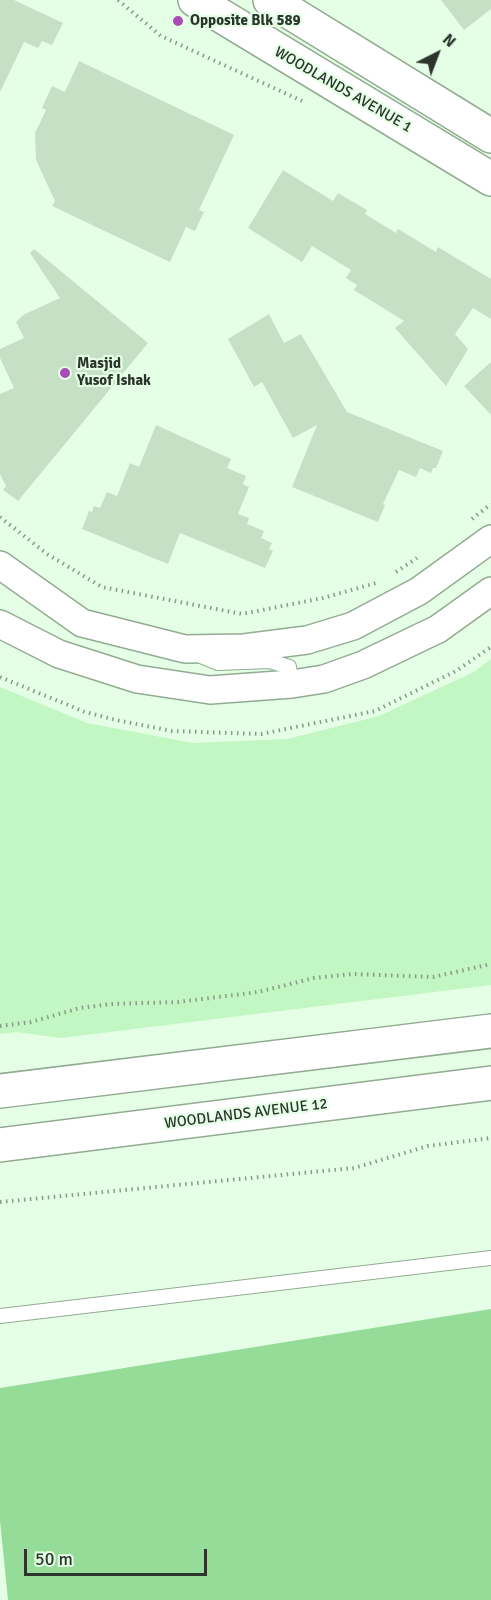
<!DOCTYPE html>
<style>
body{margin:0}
#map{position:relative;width:491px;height:1600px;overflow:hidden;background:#e4ffe5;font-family:Signika,sans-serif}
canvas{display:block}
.north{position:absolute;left:407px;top:24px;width:60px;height:60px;-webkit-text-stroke:4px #e4ffe5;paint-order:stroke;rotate:42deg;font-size:16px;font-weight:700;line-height:24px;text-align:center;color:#2b352b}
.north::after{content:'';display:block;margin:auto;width:21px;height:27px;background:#2b352b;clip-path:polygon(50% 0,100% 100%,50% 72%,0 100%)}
.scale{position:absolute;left:24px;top:1549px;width:183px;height:27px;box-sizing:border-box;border:3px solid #2b352b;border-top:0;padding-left:8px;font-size:18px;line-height:21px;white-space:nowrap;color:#2b352b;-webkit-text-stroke:4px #e4ffe5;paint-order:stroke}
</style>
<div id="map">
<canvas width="491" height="1600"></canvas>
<div class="north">N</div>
<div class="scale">50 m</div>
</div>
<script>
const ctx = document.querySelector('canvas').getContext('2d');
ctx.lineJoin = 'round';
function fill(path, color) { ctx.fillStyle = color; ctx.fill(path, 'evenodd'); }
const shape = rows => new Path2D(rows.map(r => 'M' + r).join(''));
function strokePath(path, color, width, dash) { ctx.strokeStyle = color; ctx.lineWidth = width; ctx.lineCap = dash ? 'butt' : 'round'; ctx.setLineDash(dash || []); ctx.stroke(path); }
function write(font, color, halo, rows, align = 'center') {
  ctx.font = font + ' Signika,sans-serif'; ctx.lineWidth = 4.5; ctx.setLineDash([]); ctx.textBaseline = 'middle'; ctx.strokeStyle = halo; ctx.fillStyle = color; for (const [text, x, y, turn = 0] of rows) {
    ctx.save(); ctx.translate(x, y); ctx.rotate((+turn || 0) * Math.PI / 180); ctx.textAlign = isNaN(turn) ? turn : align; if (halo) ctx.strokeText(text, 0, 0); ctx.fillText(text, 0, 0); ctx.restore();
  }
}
fill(shape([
 [491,659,491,985,61,1038,16,1032,0,1034,0,687,87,723,193,743,287,739,379,716,474,672]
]), '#c2f6c3');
fill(shape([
 [491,1309,491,1600,8,1600,0,1521,0,1388]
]), '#95dc98');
fill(shape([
 [0,0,14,0,63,23,52,45,42,41,38,48,24,42,0,92],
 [441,0,491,0,491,9,464,30],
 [79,61,234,135,199,210,204,212,195,231,186,227,170,262,52,206,55,201,36,160,35,133,46,110,42,108,52,86,65,92],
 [283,170,333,201,338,193,367,210,365,214,396,233,398,229,436,252,438,247,491,279,491,319,473,308,455,334,468,349,446,386,395,328,404,321,354,290,357,285,346,278,351,270,312,246,302,262,248,228],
 [34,249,148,343,18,501,3,490,6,486,0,474,0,394,14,388,0,358,0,349,24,338,16,322,23,315,60,298,30,253],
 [269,314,284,343,301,334,347,412,443,451,436,468,433,468,431,473,420,468,416,477,399,470,383,504,385,505,378,522,292,487,317,425,293,438,262,382,254,387,228,339],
 [491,362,491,415,464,386],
 [156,425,231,459,227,468,246,476,243,484,249,487,238,514,249,518,247,524,264,531,261,538,272,543,269,549,273,551,265,568,180,533,168,564,82,529,89,511,92,512,94,506,100,508,107,492,117,496,130,463,139,467]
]), '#c6e0c6');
const lane = shape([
 [201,656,218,663,270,661,289,667,292,684],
 [0,1316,491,1258]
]);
const street = shape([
 [0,565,82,623,185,649,244,648,307,640,353,626,419,591,491,539],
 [0,624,59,654,137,679,210,690,292,684,324,679,363,665,438,629,491,591]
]);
const secondary = shape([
 [195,0,491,179],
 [270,0,491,136]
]);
const primary = shape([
 [0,1091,491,1031],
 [0,1145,491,1083]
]);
strokePath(lane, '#93ab93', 16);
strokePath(street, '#93ab93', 30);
strokePath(secondary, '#93ab93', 36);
strokePath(primary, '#93ab93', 36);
strokePath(shape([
 [118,0,161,36,302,101],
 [0,517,47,554,102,587,242,614,323,598,376,583],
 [472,519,491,504],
 [396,572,417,558],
 [0,677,85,712,116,720,172,731,261,734,375,711,456,671,491,647],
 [0,1026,31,1022,80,1008,111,1004,178,1002,258,992,314,978,352,974,433,977,491,964],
 [0,1202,354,1168,428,1146,491,1138]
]), '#889b89', 4, [1.5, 4.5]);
strokePath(lane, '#fff', 14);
strokePath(street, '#fff', 27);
strokePath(secondary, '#fff', 33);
strokePath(primary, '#fff', 33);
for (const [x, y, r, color] of [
 [178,21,6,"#a94cb6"],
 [65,373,6,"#a94cb6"]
]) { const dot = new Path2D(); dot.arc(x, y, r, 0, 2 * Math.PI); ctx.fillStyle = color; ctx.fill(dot); strokePath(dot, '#e4ffe5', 2); }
write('bold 15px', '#2b352b', '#e4ffe5', [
 ["Opposite Blk 589",190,21],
 ["Masjid",77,364],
 ["Yusof Ishak",77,381]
], 'left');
write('15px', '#2b352b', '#e4ffe5', [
 ["WOODLANDS AVENUE 1",343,90,30],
 ["WOODLANDS AVENUE 12",246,1114,-7]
]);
</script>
